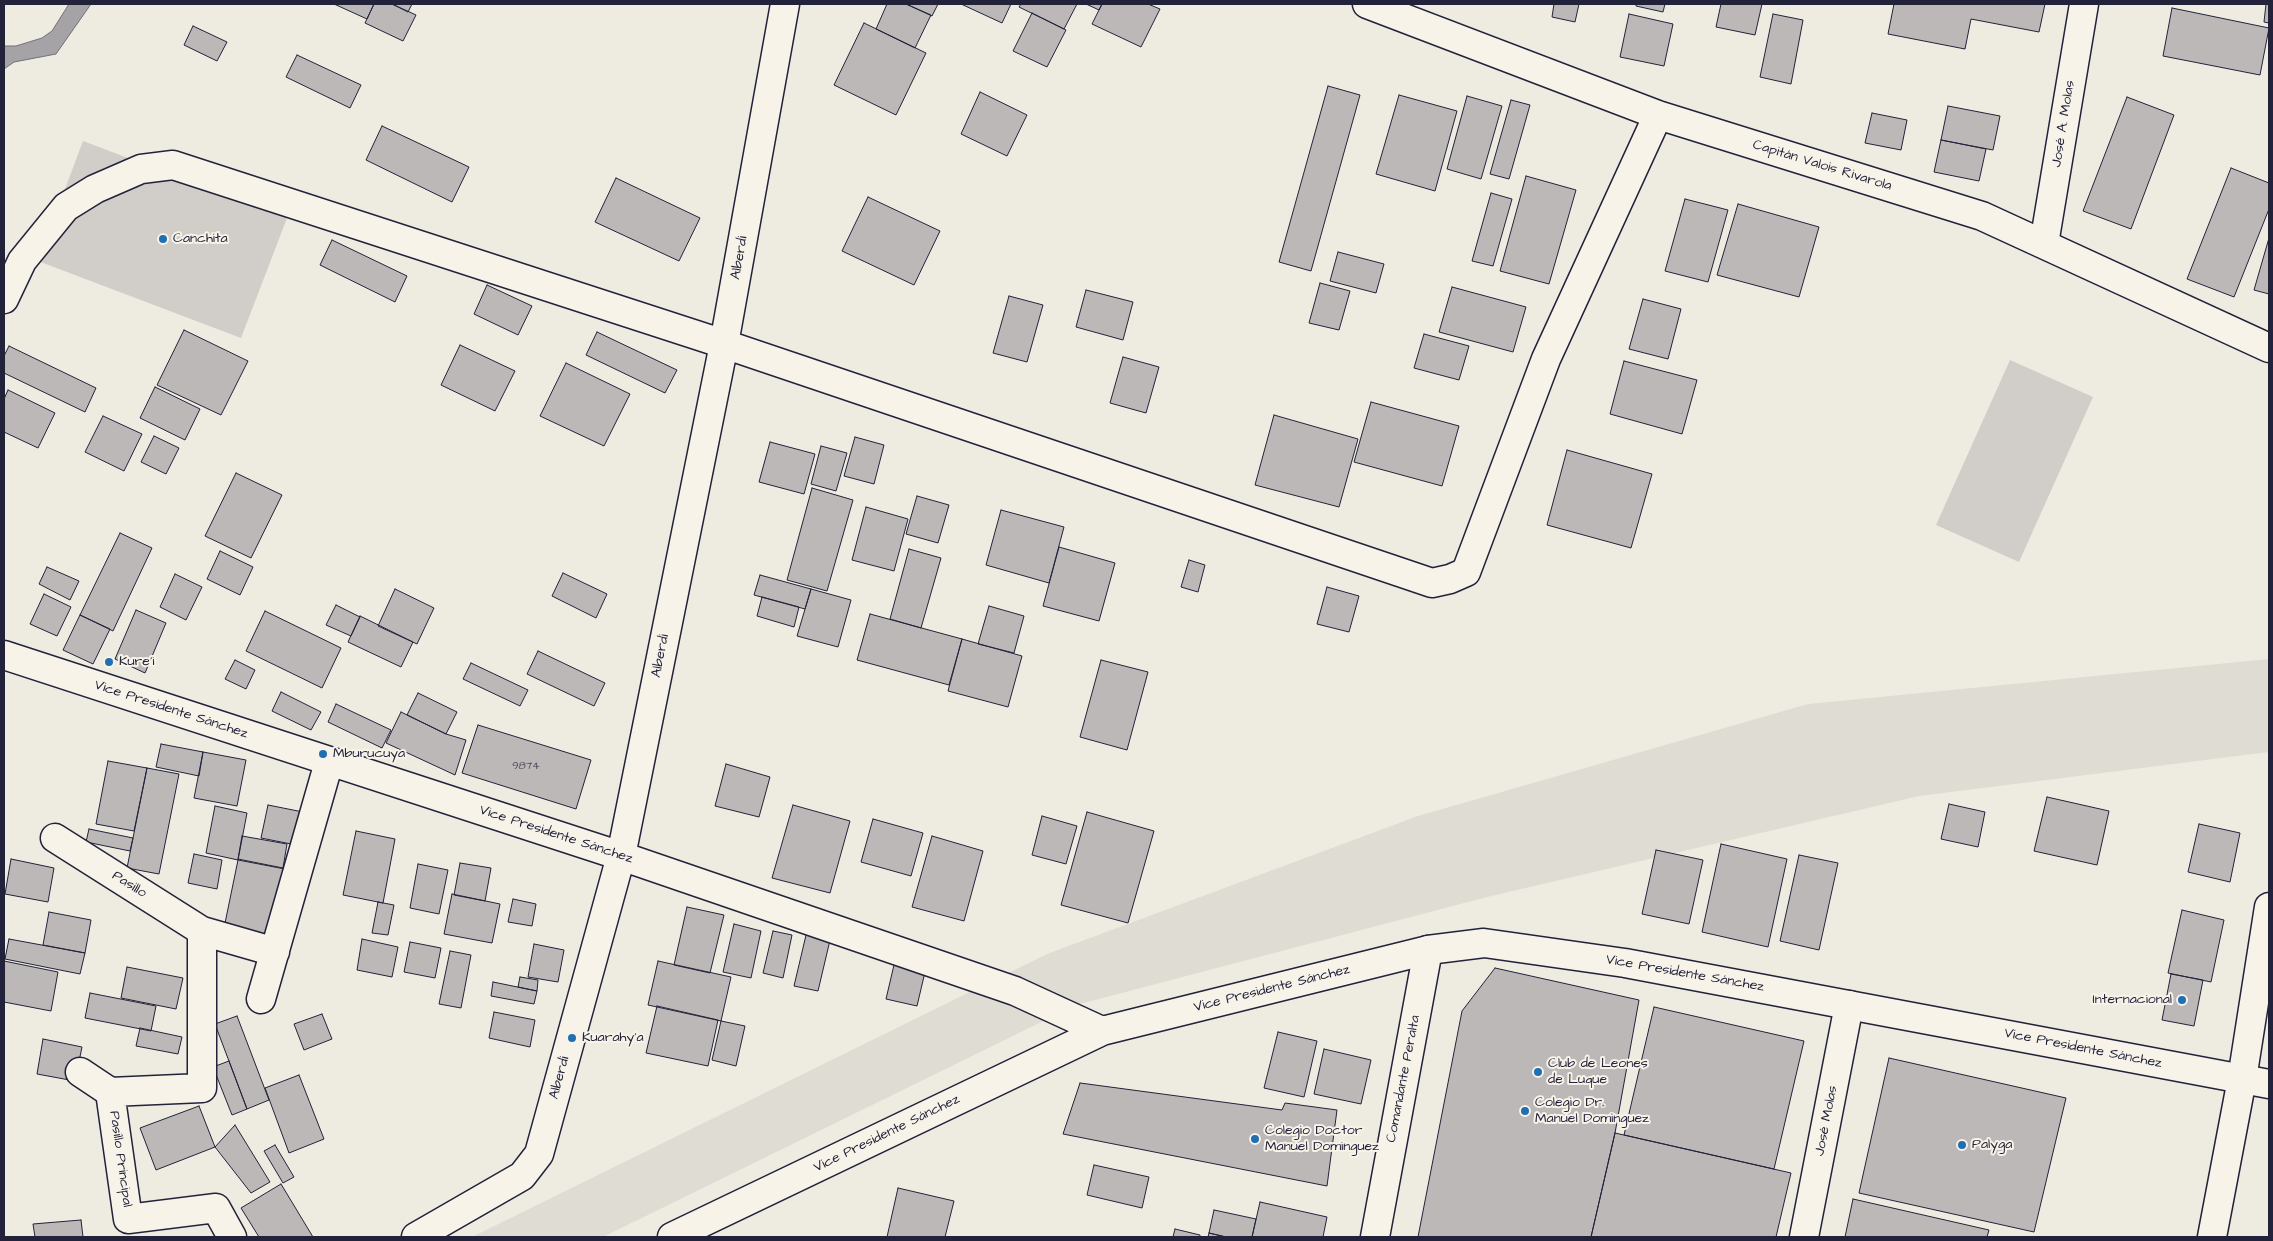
<!DOCTYPE html>
<meta charset="utf-8">
<style>
body{margin:0}
#map{position:relative;width:2273px;height:1241px;overflow:hidden;background:#eeebe1;font-family:"Architects Daughter",sans-serif}
canvas{display:block}
.frame{position:absolute;inset:0;border:5px solid #22223b;pointer-events:none}
</style>
<div id="map">
<canvas width="2273" height="1241"></canvas>
<div class="frame"></div>
</div>
<script>
const ctx = document.querySelector('canvas').getContext('2d');
ctx.lineJoin = 'round';
function fill(path, color) { ctx.fillStyle = color; ctx.fill(path, 'evenodd'); }
const shape = rows => new Path2D(rows.map(r => 'M' + r).join(''));
function strokePath(path, color, width, dash) { ctx.strokeStyle = color; ctx.lineWidth = width; ctx.lineCap = dash ? 'butt' : 'round'; ctx.setLineDash(dash || []); ctx.stroke(path); }
function write(font, color, halo, rows, align = 'center') {
  ctx.font = font + ' "Architects Daughter",sans-serif'; ctx.lineWidth = 4; ctx.setLineDash([]); ctx.textBaseline = 'middle'; ctx.strokeStyle = halo; ctx.fillStyle = color; for (const [text, x, y, turn = 0] of rows) {
    ctx.save(); ctx.translate(x, y); ctx.rotate((+turn || 0) * Math.PI / 180); ctx.textAlign = isNaN(turn) ? turn : align; if (halo) ctx.strokeText(text, 0, 0); ctx.fillText(text, 0, 0); ctx.restore();
  }
}
fill(shape([
 [2269,659,2269,752,1919,796,1487,897,1076,1005,603,1237,472,1237,1047,954,1418,816,1808,704]
]), '#dfdcd4');
fill(shape([
 [83,141,287,218,241,338,38,261],
 [2010,360,2093,397,2019,562,1936,525]
]), '#d1cdc9');
const water = shape([
 [69,4,91,4,56,54,14,62,4,69,4,46,16,46,42,38,52,31,69,4]
]);
fill(water, '#a6a3a6');
strokePath(water, '#716f7b', 1);
const building = shape([
 [334,4,374,4,367,19,334,4],
 [374,4,392,4,416,15,403,41,365,23,374,4],
 [392,4,412,4,408,12,392,4],
 [887,4,906,4,931,15,915,48,876,29,887,4],
 [906,4,938,4,932,16,906,4],
 [961,4,1011,4,1002,23,961,4],
 [1021,4,1077,4,1064,29,1019,7,1021,4],
 [1086,4,1102,4,1099,10,1086,4],
 [1102,4,1148,4,1160,9,1141,47,1092,24,1102,4],
 [1554,4,1579,4,1575,22,1552,17,1554,4],
 [1636,4,1665,4,1663,12,1636,6,1636,4],
 [1721,4,1762,4,1755,35,1716,27,1721,4],
 [1894,4,2045,4,2039,32,1971,19,1965,49,1888,34,1894,4],
 [2266,4,2269,4,2269,23,2264,22,2266,4],
 [2172,8,2269,28,2260,75,2163,56,2172,8],
 [1032,13,1066,30,1047,67,1013,51,1032,13],
 [1629,14,1673,24,1664,66,1620,57,1629,14],
 [1773,14,1803,20,1791,84,1760,77,1773,14],
 [864,23,926,53,896,115,834,85,864,23],
 [193,26,227,42,217,61,184,45,193,26],
 [297,55,361,85,350,108,286,77,297,55],
 [1328,86,1360,95,1311,271,1279,262,1328,86],
 [980,92,1027,115,1007,156,961,134,980,92],
 [1399,95,1457,111,1435,191,1376,174,1399,95],
 [1467,96,1502,106,1481,179,1447,169,1467,96],
 [2127,97,2174,115,2131,229,2083,211,2127,97],
 [1511,100,1530,105,1509,179,1490,174,1511,100],
 [1948,106,2000,116,1993,150,1941,140,1948,106],
 [1872,113,1907,120,1901,150,1865,143,1872,113],
 [382,126,469,167,452,202,366,160,382,126],
 [1941,140,1986,149,1979,181,1934,172,1941,140],
 [2231,168,2269,183,2269,209,2234,297,2187,279,2231,168],
 [1526,176,1576,190,1549,284,1500,271,1526,176],
 [616,178,700,218,679,261,595,222,616,178],
 [1491,193,1512,199,1493,266,1472,261,1491,193],
 [868,197,940,231,914,285,842,251,868,197],
 [1685,199,1728,210,1708,282,1665,271,1685,199],
 [1738,204,1819,227,1799,297,1717,275,1738,204],
 [2269,238,2269,294,2254,290,2269,238],
 [332,240,407,276,395,302,320,265,332,240],
 [1338,252,1384,264,1376,293,1330,281,1338,252],
 [1320,283,1350,291,1339,330,1309,323,1320,283],
 [487,285,532,306,518,335,474,314,487,285],
 [1452,287,1526,307,1513,352,1439,332,1452,287],
 [1086,290,1133,302,1123,340,1076,327,1086,290],
 [1009,296,1043,305,1027,362,993,353,1009,296],
 [1643,299,1681,309,1668,359,1629,349,1643,299],
 [184,330,248,361,221,415,157,385,184,330],
 [597,332,677,370,665,393,586,355,597,332],
 [1424,334,1469,346,1459,380,1414,368,1424,334],
 [460,345,515,371,495,411,441,385,460,345],
 [9,346,96,388,85,412,4,373,4,356,9,346],
 [1123,357,1159,367,1146,413,1110,403,1123,357],
 [1624,361,1697,380,1682,434,1610,414,1624,361],
 [566,363,630,394,604,446,540,416,566,363],
 [155,387,200,409,185,440,140,418,155,387],
 [8,390,55,413,38,448,4,432,4,399,8,390],
 [1371,402,1459,426,1442,486,1354,462,1371,402],
 [1274,415,1358,439,1339,507,1255,485,1274,415],
 [103,416,142,434,124,471,85,452,103,416],
 [154,436,179,448,166,474,141,462,154,436],
 [855,437,884,445,874,484,844,476,855,437],
 [770,442,815,454,804,494,759,482,770,442],
 [821,446,847,453,836,491,811,484,821,446],
 [1567,450,1652,474,1631,548,1547,525,1567,450],
 [236,473,282,495,251,558,205,536,236,473],
 [812,488,853,500,827,591,787,580,812,488],
 [917,496,949,505,938,543,906,534,917,496],
 [866,507,908,519,894,571,852,560,866,507],
 [1001,510,1064,527,1049,583,986,565,1001,510],
 [120,533,152,548,113,631,80,615,120,533],
 [1059,547,1115,563,1099,621,1043,606,1059,547],
 [909,549,941,558,921,628,890,619,909,549],
 [220,551,253,567,240,595,207,579,220,551],
 [1189,560,1205,565,1198,592,1181,587,1189,560],
 [47,567,79,581,70,600,39,584,47,567],
 [563,573,607,594,596,618,552,596,563,573],
 [175,574,202,587,186,620,160,607,175,574],
 [760,575,811,589,805,609,754,595,760,575],
 [1327,587,1359,596,1349,632,1317,624,1327,587],
 [395,589,434,608,417,644,378,626,395,589],
 [811,589,851,600,838,647,797,636,811,589],
 [44,594,71,607,57,636,30,624,44,594],
 [762,597,799,607,794,627,757,616,762,597],
 [336,605,360,617,351,636,326,625,336,605],
 [989,606,1024,616,1014,653,978,644,989,606],
 [136,610,166,623,145,673,115,659,136,610],
 [265,611,341,648,322,688,246,651,265,611],
 [870,614,962,639,949,685,857,660,870,614],
 [80,615,110,629,93,664,63,650,80,615],
 [360,616,413,642,401,667,348,642,360,616],
 [962,639,1022,656,1008,707,948,691,962,639],
 [538,651,605,683,594,706,527,674,538,651],
 [235,660,255,670,246,689,225,679,235,660],
 [1101,660,1148,672,1127,750,1080,737,1101,660],
 [471,663,528,690,520,706,463,679,471,663],
 [281,692,321,712,311,730,272,711,281,692],
 [418,693,457,712,446,734,407,715,418,693],
 [336,704,391,730,382,748,328,722,336,704],
 [401,712,446,734,466,740,455,775,386,743,401,712],
 [478,725,591,760,576,809,462,773,478,725],
 [161,744,203,752,199,776,156,767,161,744],
 [203,752,246,760,237,806,194,798,203,752],
 [108,761,147,768,134,831,96,824,108,761],
 [726,764,770,777,759,817,715,806,726,764],
 [147,768,179,774,159,874,127,868,147,768],
 [2047,797,2109,811,2097,865,2034,851,2047,797],
 [1949,804,1985,812,1978,847,1941,839,1949,804],
 [268,805,303,812,296,845,261,838,268,805],
 [793,805,850,821,830,893,772,878,793,805],
 [215,806,247,813,238,860,206,853,215,806],
 [1087,812,1154,831,1128,923,1061,905,1087,812],
 [1042,816,1077,826,1066,864,1032,855,1042,816],
 [873,819,923,833,911,876,861,862,873,819],
 [2199,824,2240,833,2230,882,2188,872,2199,824],
 [89,829,133,838,130,851,86,842,89,829],
 [356,831,395,839,383,903,343,895,356,831],
 [242,836,287,844,283,868,238,859,242,836],
 [932,836,983,851,964,921,912,907,932,836],
 [1721,844,1787,859,1768,947,1702,932,1721,844],
 [1656,850,1703,860,1689,924,1642,914,1656,850],
 [194,854,222,860,217,889,188,883,194,854],
 [1799,855,1838,863,1819,950,1780,941,1799,855],
 [11,859,54,868,48,902,5,894,11,859],
 [238,860,285,869,272,937,224,928,238,860],
 [460,863,491,868,485,901,454,895,460,863],
 [418,864,448,870,439,914,410,908,418,864],
 [452,894,500,904,492,943,444,934,452,894],
 [513,899,536,904,532,926,508,922,513,899],
 [378,902,394,905,388,935,372,933,378,902],
 [687,907,724,915,710,973,674,965,687,907],
 [2182,910,2224,920,2211,982,2168,973,2182,910],
 [49,912,91,920,85,953,43,945,49,912],
 [734,924,761,931,751,978,723,972,734,924],
 [773,931,792,935,783,978,763,973,773,931],
 [807,931,831,936,818,991,794,986,807,931],
 [9,939,85,953,80,974,5,959,9,939],
 [362,939,398,947,392,977,357,970,362,939],
 [410,942,441,948,435,978,404,972,410,942],
 [534,944,564,950,558,982,528,977,534,944],
 [450,951,471,955,461,1008,439,1004,450,951],
 [4,961,58,972,51,1011,4,1002,4,961],
 [658,961,731,977,721,1021,648,1005,658,961],
 [894,965,925,972,917,1006,886,999,894,965],
 [127,967,183,978,176,1009,121,998,127,967],
 [1495,968,1639,1000,1615,1133,1591,1237,1418,1237,1462,1011,1495,968],
 [2171,974,2203,980,2194,1026,2162,1020,2171,974],
 [520,977,538,980,537,991,518,987,520,977],
 [493,982,537,991,534,1004,491,996,493,982],
 [90,993,156,1006,151,1031,85,1018,90,993],
 [657,1006,718,1020,708,1066,646,1053,657,1006],
 [1654,1007,1804,1041,1774,1169,1624,1135,1654,1007],
 [494,1012,535,1020,530,1047,489,1038,494,1012],
 [322,1014,332,1039,304,1050,294,1024,322,1014],
 [237,1016,269,1100,247,1109,215,1024,237,1016],
 [721,1021,745,1026,736,1066,712,1060,721,1021],
 [140,1028,182,1037,178,1054,136,1046,140,1028],
 [1278,1032,1317,1041,1304,1097,1264,1088,1278,1032],
 [43,1039,82,1047,75,1081,37,1074,43,1039],
 [1324,1049,1371,1060,1361,1104,1314,1094,1324,1049],
 [1889,1058,2066,1098,2034,1232,1859,1193,1889,1058],
 [229,1061,247,1109,232,1115,213,1067,229,1061],
 [299,1075,324,1139,289,1153,265,1088,299,1075],
 [1080,1083,1282,1110,1285,1103,1337,1110,1327,1186,1063,1134,1080,1083],
 [199,1106,215,1147,156,1170,140,1128,199,1106],
 [235,1125,270,1182,251,1193,215,1147,235,1125],
 [1615,1133,1791,1173,1776,1237,1591,1237,1615,1133],
 [275,1145,294,1177,283,1183,264,1151,275,1145],
 [1094,1165,1149,1177,1142,1208,1087,1195,1094,1165],
 [281,1184,313,1237,259,1237,241,1208,281,1184],
 [898,1188,954,1201,945,1237,887,1237,898,1188],
 [1853,1199,1989,1230,1987,1237,1845,1237,1853,1199],
 [1260,1202,1327,1217,1323,1237,1252,1237,1260,1202],
 [1214,1210,1256,1219,1252,1237,1226,1237,1209,1233,1214,1210],
 [81,1220,83,1237,35,1237,33,1224,81,1220],
 [1175,1229,1200,1235,1200,1237,1173,1237,1175,1229],
 [1209,1233,1226,1237,1208,1237,1209,1233]
]);
fill(building, '#bbb8b7');
strokePath(building, '#22223b', 1);
const minor = shape([
 [1367,4,1658,115,1982,216,2269,348],
 [2044,244,2084,4],
 [4,299,22,261,66,207,95,189,141,169,173,165,724,344,1432,583,1450,579,1466,572,1546,359,1658,115],
 [4,655,621,856,1015,991,1102,1031],
 [55,838,202,931],
 [261,999,329,762],
 [80,1072,110,1092],
 [232,1237,216,1208,128,1219,110,1092,202,1088,202,931,275,952],
 [416,1237,522,1176,539,1154,621,856,724,344,785,4],
 [672,1237,1102,1031,1428,950],
 [1804,1237,1849,1005],
 [2212,1237,2242,1079,2269,907]
]);
const major = shape([
 [1375,1237,1428,950,1484,943,1625,963,2269,1084]
]);
strokePath(minor, '#22223b', 31);
strokePath(major, '#22223b', 31);
strokePath(minor, '#f7f3e8', 28);
strokePath(major, '#f7f3e8', 28);
for (const [x, y, r, color] of [
 [163,239,5,"#1f6fb2"],
 [109,662,5,"#1f6fb2"],
 [323,754,5,"#1f6fb2"],
 [2182,1000,5,"#1f6fb2"],
 [572,1038,5,"#1f6fb2"],
 [1538,1072,5,"#1f6fb2"],
 [1525,1111,5,"#1f6fb2"],
 [1255,1139,5,"#1f6fb2"],
 [1962,1145,5,"#1f6fb2"]
]) { const dot = new Path2D(); dot.arc(x, y, r, 0, 2 * Math.PI); ctx.fillStyle = color; ctx.fill(dot); strokePath(dot, '#f7f3e8', 2); }
write('11px', '#48485a', null, [
 ["9874",526,767]
]);
write('14px', '#22223b', '#f7f3e8', [
 ["José A. Molas",2064,124,-81],
 ["Capitán Valois Rivarola",1822,166,17],
 ["Alberdi",740,258,-80],
 ["Alberdi",661,656,-79],
 ["Vice Presidente Sánchez",171,710,18],
 ["Vice Presidente Sánchez",556,835,18],
 ["Pasillo",129,885,32],
 ["Vice Presidente Sánchez",1685,974,10],
 ["Vice Presidente Sánchez",1272,989,-14],
 ["Vice Presidente Sánchez",2083,1049,11],
 ["Alberdi",560,1078,-75],
 ["Comandante Peralta",1404,1079,-79],
 ["José Molas",1827,1121,-79],
 ["Vice Presidente Sánchez",887,1134,-26],
 ["Pasillo Principal",120,1159,82]
]);
write('14px', '#22223b', '#f7f3e8', [
 ["Canchita",173,239],
 ["Kure'i",119,662],
 ["Mburucuya",333,754],
 ["Internacional",2172,1000,"right"],
 ["Kuarahy'a",582,1038],
 ["Club de Leones",1548,1064],
 ["de Luque",1548,1080],
 ["Colegio Dr.",1535,1103],
 ["Manuel Dominguez",1535,1119],
 ["Colegio Doctor",1265,1131],
 ["Manuel Dominguez",1265,1147],
 ["Palyga",1972,1145]
], 'left');
</script>
